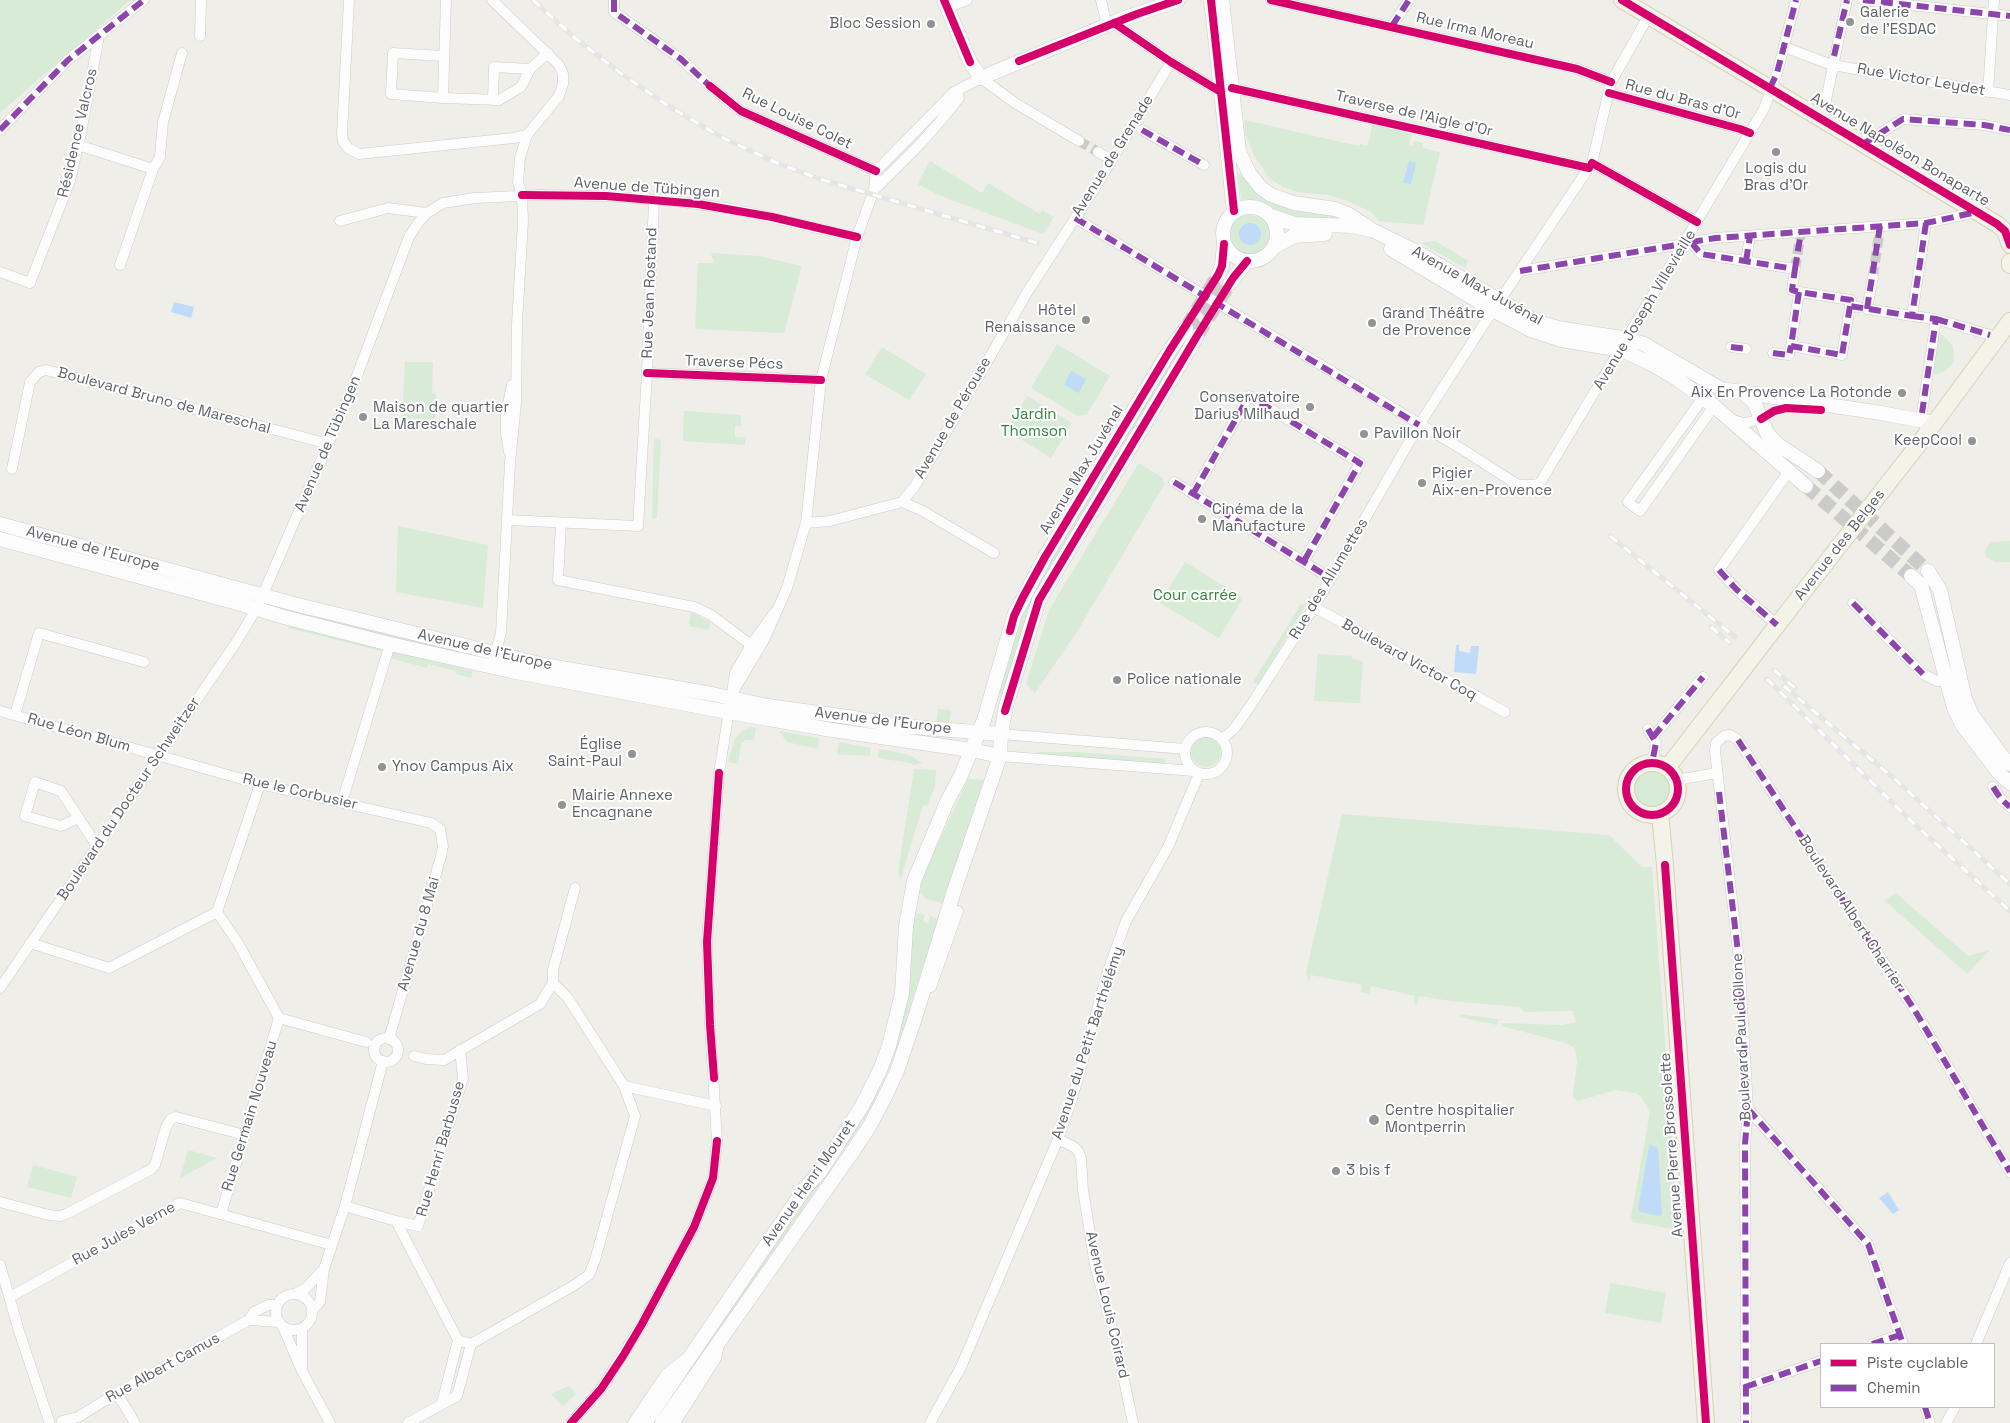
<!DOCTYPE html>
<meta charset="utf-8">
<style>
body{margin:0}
#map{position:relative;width:2010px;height:1423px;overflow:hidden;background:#efeee9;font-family:"Space Grotesk",sans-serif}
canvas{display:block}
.legend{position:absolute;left:1820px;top:1343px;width:175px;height:65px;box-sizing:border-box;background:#fff;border:1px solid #bfc0c3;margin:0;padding:6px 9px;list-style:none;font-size:15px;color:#5e6268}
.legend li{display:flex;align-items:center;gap:10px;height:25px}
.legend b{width:25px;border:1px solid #bfc0c3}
</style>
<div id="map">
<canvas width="2010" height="1423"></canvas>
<ul class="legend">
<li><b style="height:6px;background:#d6006c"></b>Piste cyclable</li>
<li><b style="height:6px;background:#8e44ad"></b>Chemin</li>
</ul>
</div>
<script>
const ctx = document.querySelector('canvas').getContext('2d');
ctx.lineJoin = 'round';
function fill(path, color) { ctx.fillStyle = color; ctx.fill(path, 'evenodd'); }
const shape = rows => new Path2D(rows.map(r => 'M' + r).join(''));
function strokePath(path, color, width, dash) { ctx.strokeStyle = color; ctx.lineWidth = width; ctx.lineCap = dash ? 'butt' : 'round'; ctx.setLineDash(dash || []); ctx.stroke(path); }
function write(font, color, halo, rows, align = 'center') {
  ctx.font = font + ' "Space Grotesk",sans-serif'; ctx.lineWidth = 4; ctx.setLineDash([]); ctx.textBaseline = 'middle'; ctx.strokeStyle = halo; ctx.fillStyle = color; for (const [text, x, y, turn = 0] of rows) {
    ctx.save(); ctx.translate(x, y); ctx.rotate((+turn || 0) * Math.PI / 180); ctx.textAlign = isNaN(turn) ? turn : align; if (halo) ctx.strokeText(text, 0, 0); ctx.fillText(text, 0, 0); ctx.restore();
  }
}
fill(shape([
 [0,0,130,0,0,113],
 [1244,120,1359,146,1360,144,1367,146,1369,138,1370,137,1372,124,1412,134,1409,145,1413,146,1414,141,1423,143,1422,148,1440,152,1423,225,1379,221,1371,212,1348,201,1329,195,1297,192,1281,186,1269,178,1254,155,1245,134],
 [930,161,982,193,988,183,1040,214,1042,210,1054,217,1043,234,941,196,917,184],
 [1245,173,1251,181,1339,214,1338,221,1286,218,1261,203,1252,201,1242,202,1238,174],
 '1230 235a20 20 0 1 1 40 0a20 20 0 1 1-40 0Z',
 [1435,241,1468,261,1465,268,1421,243],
 [711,253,759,256,802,266,784,333,695,329,698,263,714,263],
 [1193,325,1197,328,1125,447,1121,444],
 [1938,334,1943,335,1953,346,1954,359,1951,366,1942,373,1931,375],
 [1057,344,1110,376,1087,414,1078,416,1031,388],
 [882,347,926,374,909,400,865,374],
 [405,362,433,362,432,393,436,394,435,428,402,428],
 [1027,396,1072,423,1051,458,1006,430],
 [684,411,741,415,741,426,735,426,735,437,745,438,745,445,683,441],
 [654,439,661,440,657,518,652,518],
 [1117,450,1122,453,1032,603,1024,623,1004,695,999,693,1022,613,1034,588],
 [1139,463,1163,478,1164,485,1078,630,1035,693,1026,684,1049,610],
 [398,526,488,545,483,608,396,592],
 [2010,541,2010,562,1995,562,1986,557,1985,550,1989,544,1993,542],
 [1185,562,1243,598,1219,638,1160,603],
 [1310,595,1311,596,1258,685,1253,682,1301,604,1303,605],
 [691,612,710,622,709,630,689,626],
 [304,615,320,617,473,653,472,655,427,647],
 [289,625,382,648,381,651,288,628],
 [392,651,473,671,471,678,456,674,456,671,428,664,427,668,390,658],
 [1318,654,1352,656,1352,659,1363,661,1360,703,1314,701],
 [938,709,951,710,949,725,936,724],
 [751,727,756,728,754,740,746,740,741,743,738,764,728,762,735,739,741,732],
 [779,731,819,738,818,749,787,742],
 '1191 752a15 15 0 1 1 30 0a15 15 0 1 1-30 0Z',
 [839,742,871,748,870,756,837,754],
 [879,749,910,755,922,763,913,765,911,763,878,758],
 [1039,752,1077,752,1165,759,1165,765,1039,755],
 [914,769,936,770,935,787,927,806,923,805,901,878,898,873],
 '1632 789a19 19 0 1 1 38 0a19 19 0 1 1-38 0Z',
 [968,779,984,780,943,901,942,903,926,899,920,892,920,887,923,876],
 [1342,814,1609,835,1642,867,1652,867,1679,1230,1633,1222,1631,1217,1650,1113,1641,1096,1636,1093,1616,1090,1578,1101,1575,1099,1573,1096,1577,1062,1575,1048,1566,1043,1502,1026,1502,1023,1561,1025,1577,1022,1572,1011,1524,1012,1520,1007,1451,1001,1419,996,1417,1004,1414,1003,1415,996,1371,986,1369,994,1361,992,1362,985,1311,975,1309,982,1306,973],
 [1896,893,1968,956,1990,950,1967,974,1884,900],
 [918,913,925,915,923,922,928,924,930,916,938,919,898,1045,873,1104,856,1132,655,1423,653,1423,853,1129,908,985,914,917],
 [1460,1014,1504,1020,1498,1020,1497,1025,1459,1017],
 [188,1150,217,1158,180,1178],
 [33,1165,77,1177,71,1198,27,1187],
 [1610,1283,1666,1293,1661,1323,1605,1313],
 [569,1386,576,1394,563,1406,551,1394]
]), '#d7ebd6');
fill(shape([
 [1409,161,1416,163,1411,184,1403,183],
 '1239 234a11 11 0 1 1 22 0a11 11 0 1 1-22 0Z',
 [174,302,194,307,191,318,171,312],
 [1071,371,1086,379,1079,393,1064,385],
 [1456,645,1459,645,1459,651,1470,653,1471,646,1479,646,1476,674,1454,672],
 [1651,1145,1658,1148,1662,1214,1660,1216,1640,1212,1638,1209,1649,1146],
 [1888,1192,1899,1210,1893,1214,1879,1198]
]), '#bfdbf8');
strokePath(shape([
 [1079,141,1098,152],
 [1795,269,1801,232],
 [1873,277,1879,234]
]), '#cbcbc9', 10, [10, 5]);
strokePath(shape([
 [1186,328,1218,275],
 [1197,336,1230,283],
 [1818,471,1928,571],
 [1806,486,1911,576]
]), '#cbcbc9', 14, [14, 7]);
const street = shape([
 [349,0,342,134,343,141,348,148,359,154,513,138,527,135],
 [446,0,443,98,499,100,521,87,530,69,548,53],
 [492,0,559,65,563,74,563,84,559,96,527,135,520,158,518,182,522,195,523,221,517,324,516,403,510,463,501,633,494,659],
 [614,0,614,12,681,59,710,86,741,111,876,171],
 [1101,0,1107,26],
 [1271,0,1577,69,1611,82],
 [1863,0,2010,16],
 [947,7,967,0],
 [1114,23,1171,62,1221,92,1232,88,1589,168],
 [1392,26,1409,0],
 [200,36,201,0],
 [1784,47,1832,65,2010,95],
 [1988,92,1994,0],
 [1609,93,1740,129,1750,133],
 [443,98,391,94,393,53,444,56],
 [493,100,494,67,530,69],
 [1822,119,1847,0],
 [0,130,68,60,144,0],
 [1142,130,1204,165],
 [1863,144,1903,119,1984,125,2010,130],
 [78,145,153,169,120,265],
 [1098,152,1112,160],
 [1592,163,1697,222],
 [153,169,160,157,163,122,182,53],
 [874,190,922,142,942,119,959,98,957,91],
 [1075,218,1465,451,1518,485,1535,485,1540,483,1546,473,1764,109,1777,73,1796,0],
 [340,221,388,208,427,213],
 [1691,242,1716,238,1926,223,1977,212],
 [1691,242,1701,254,1795,269,1792,290,1799,292],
 [1746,261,1750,236],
 [1520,271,1677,245],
 [0,272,30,283,70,181,81,133,99,36],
 [1850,306,1842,355,1791,346,1799,292,1851,300,1850,306,1859,307],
 [1867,309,1873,277],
 [1873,310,1912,316,1926,223],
 [1912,316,1936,319,1922,413],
 [1936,319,1990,335],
 [1731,347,1746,349],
 [1773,353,1789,355,1791,346],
 [647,373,821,380],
 [1703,398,1628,502,1640,511,1714,406],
 [1732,420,1745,423,1761,419],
 [509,452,506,433,506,413,512,385],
 [12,469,30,382,39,372,46,370,329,444],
 [1174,482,1330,578],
 [1193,494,1249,396,1360,463,1304,561],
 [902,502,921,510,994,553],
 [507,520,638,526,647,373,654,200],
 [561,523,558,580,694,607,711,615,751,645],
 [806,523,830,521,902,502,915,486,1028,291,1096,186,1171,62],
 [1853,603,1923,674,1937,681,1946,680,1952,677],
 [1314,607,1505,712],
 [1777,625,1736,589,1719,570,1789,471],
 [733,692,764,640,787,588,806,523,821,380,857,237,874,190,876,171,954,92,981,78,1015,103,1079,141],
 [0,711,260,784,431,823,440,829,443,846,441,856,389,1039],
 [15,715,39,633,144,662],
 [1648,729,1656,743,1652,763],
 '1185 753a21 21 0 1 1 42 0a21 21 0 1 1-42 0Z',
 [1001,734,1185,749],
 [1653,737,1703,677],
 [1222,739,1234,729,1249,708,1314,607,1419,425,1482,327,1592,163,1611,82,1648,17],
 [1000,756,1194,771],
 [1676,780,1717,773],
 [1993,787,2001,799,2010,807],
 [342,802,390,644],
 [79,818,61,826,25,816,35,782,61,791,97,846],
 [217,912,238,943,279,1018,366,1042],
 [30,943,109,968,217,912,260,784],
 [931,987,958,911],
 [0,988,235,644,257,608,352,389,409,237,418,223,427,213,443,203,475,198,539,195,606,196,674,201,733,209,857,237],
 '374 1050a12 12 0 1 1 24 0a12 12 0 1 1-24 0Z',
 [414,1056,426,1059,444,1060,540,1004,553,983,553,970,575,888],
 [624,1086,716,1106],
 [1748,1109,1868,1244,1903,1344],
 [1058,1139,1074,1147,1078,1151,1081,1158,1083,1190,1095,1265,1116,1342,1133,1423],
 [0,1202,49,1215,61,1216,68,1213,150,1170,155,1165,166,1127,171,1119,176,1117,245,1135],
 [345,1206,396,1221,458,1340,471,1344],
 [221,1214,279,1018],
 [396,1221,418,1226,463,1078,460,1050],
 [0,1265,19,1331,49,1421],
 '276 1312a18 18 0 1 1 36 0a18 18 0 1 1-36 0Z',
 [295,1294,306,1288,324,1269],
 [10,1297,180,1203,332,1245],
 [313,1309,320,1302,324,1269,345,1206,383,1061],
 [249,1320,279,1322],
 [283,1327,302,1371,330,1423],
 [471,1344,573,1286,589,1275,595,1260,635,1116,624,1086,568,998,553,983],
 [1872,1344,1900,1335],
 [1976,1344,2010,1263],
 [302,1367,302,1329],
 [1745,1387,1821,1361],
 [117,1393,135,1423],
 [442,1403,458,1340],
 [1925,1407,1930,1423],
 [62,1421,78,1417,117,1393,249,1320,254,1312,268,1305,277,1305],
 [408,1423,457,1396,471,1344],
 [571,1423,601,1389,642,1324,694,1227,713,1178,717,1141,710,1025,707,942,719,773,735,673,751,645,775,612],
 [633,1423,666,1374,685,1359],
 [675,1423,716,1358,718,1349],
 [930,1423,961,1367,1058,1139,1072,1099,1108,971,1126,921,1168,847,1199,774],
 [1746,1423,1745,1144,1748,1109,1740,969,1715,751,1716,743,1724,736,1730,735,1738,740,1780,804,1914,1009,2010,1172],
 [1946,1423,1955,1407]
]);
const secondary = shape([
 [944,0,970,62,981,78,1122,19,1178,0],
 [1211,0,1234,211],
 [1222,0,1239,151,1249,173,1261,188,1271,195,1294,203,1335,209,1348,214,1368,227],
 '1223 234a27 27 0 1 1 54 0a27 27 0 1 1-54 0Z',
 [1271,216,1295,224,1351,226,1372,230,1415,251,1535,321,1558,328,1628,339,1644,344,1721,389,1881,413,1934,423],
 [1274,247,1294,236,1325,234],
 [1391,249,1493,310,1531,330,1562,340,1621,350,1650,363,1677,379,1714,406,1806,486],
 [1218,275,1222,266,1224,244],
 [1230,283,1247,261],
 [1743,393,1754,402,1767,433,1777,444,1818,471],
 [0,524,294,604,544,665,712,694,768,706,848,717,900,726,1001,734],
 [0,539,241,604,284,617,390,644,511,671,728,712,832,730,971,750,1000,756],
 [1928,571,1940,590,1965,699,1972,715,2002,756,2010,764],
 [1911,576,1921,585,1954,708,1963,726,1999,773,2010,783],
 [645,1423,805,1188,820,1172,862,1106,880,1070,889,1046,902,993,906,926,914,881,946,804,961,775,984,720,1014,616,1045,557,1170,350,1186,328],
 [662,1423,851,1154,869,1127,883,1101,897,1071,915,1018,954,891,1000,756,1001,734,1006,706,1039,600,1197,336]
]);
const primary = shape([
 [1622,0,1997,224,2005,231,2010,245],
 [2010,262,2010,265],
 [1768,637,1918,445,2010,321],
 '1626 789a26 26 0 1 1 52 0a26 26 0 1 1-52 0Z',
 [1667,768,1732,684],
 [1660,814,1665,865,1706,1423]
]);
strokePath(street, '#cbcbca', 11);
strokePath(secondary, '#cbcccb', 15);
strokePath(primary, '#d8d1b6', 18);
strokePath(street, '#fdfcfc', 10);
strokePath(secondary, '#fdfcfc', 14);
strokePath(primary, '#f4f3e9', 16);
const rail = shape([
 [533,0,575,38,623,75,670,107,723,138,777,163,820,179,1037,243],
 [1610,536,1735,637],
 [1711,627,1730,643],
 [1774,670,1795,688],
 [1767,679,1910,820,2010,911],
 [1784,686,1898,782,2010,884]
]);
strokePath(rail, '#e5e5e4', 5);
strokePath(rail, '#fff', 3, [9]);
const primaryBridge = shape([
 [1732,684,1768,637]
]);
strokePath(primaryBridge, '#d8d1b6', 18, []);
strokePath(primaryBridge, '#f4f3e9', 16);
strokePath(shape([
 [614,0,614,12,681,59,712,88],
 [1863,0,2010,16],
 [1392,26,1409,0],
 [1834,56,1847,0],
 [1770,88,1777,73,1796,0],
 [0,130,68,60,144,0],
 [1142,130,1204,165],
 [1863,144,1903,119,1984,125,2010,130],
 [1075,218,1419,425],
 [1691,242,1716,238,1926,223,1977,212],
 [1691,242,1701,254,1795,269,1792,290,1799,292],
 [1746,261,1750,236],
 [1795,269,1801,232],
 [1520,271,1677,245],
 [1850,306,1842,355,1791,346,1799,292,1851,300,1850,306,1912,316,1926,223],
 [1867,309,1880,226],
 [1912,316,1936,319,1922,413],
 [1936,319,1990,335],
 [1731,347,1746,349],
 [1773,353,1789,355,1791,346],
 [1174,482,1330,578],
 [1193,494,1249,396,1360,463,1304,561],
 [1719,570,1736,589,1777,625],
 [1853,603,1923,674],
 [1648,729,1656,743,1652,763],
 [1653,737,1703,677],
 [1738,740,1914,1009,2010,1172],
 [1993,787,2001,799,2010,807],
 [1719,792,1740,969,1748,1109,1745,1144,1746,1423],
 [1748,1109,1868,1244,1903,1344],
 [1872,1344,1900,1335],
 [1745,1387,1821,1361],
 [1925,1407,1930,1423]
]), '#8e44ad', 6, [12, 6]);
strokePath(shape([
 [944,0,970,62],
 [1211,0,1234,211],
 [1271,0,1577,69,1611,82],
 [1622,0,1997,224,2005,231,2010,245],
 [1114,23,1171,62,1221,92],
 [1019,61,1137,14,1178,0],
 [710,86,741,111,876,171],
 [1232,88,1589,168],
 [1609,93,1740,129,1750,133],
 [1592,163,1697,222],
 [522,195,606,196,698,204,772,217,857,237],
 [647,373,821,380],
 [1761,419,1774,411,1786,408,1821,410],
 [1010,631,1014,616,1023,597,1045,557,1170,350,1218,275,1222,266,1224,244],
 [1005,711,1039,600,1197,336,1233,278,1247,261],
 '1626 789a26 26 0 1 1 52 0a26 26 0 1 1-52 0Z',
 [1665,865,1706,1423],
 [714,1078,710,1025,707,942,719,773],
 [571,1423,601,1389,623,1356,642,1324,694,1227,713,1178,717,1141]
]), '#d6006c', 8);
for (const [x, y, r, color] of [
 [1850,22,5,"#919395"],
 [931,24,5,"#919395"],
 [1776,152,5,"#919395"],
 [1086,320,5,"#919395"],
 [1372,323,5,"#919395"],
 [1902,393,5,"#919395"],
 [1310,407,5,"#919395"],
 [363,417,5,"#919395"],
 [1364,434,5,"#919395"],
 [1972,441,5,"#919395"],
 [1422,483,5,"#919395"],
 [1202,519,5,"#919395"],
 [1117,680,5,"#919395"],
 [632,754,5,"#919395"],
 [382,767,5,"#919395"],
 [562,805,5,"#919395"],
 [1374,1120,6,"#919395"],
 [1336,1171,5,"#919395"]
]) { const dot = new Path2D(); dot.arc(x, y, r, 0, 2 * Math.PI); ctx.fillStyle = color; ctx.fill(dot); strokePath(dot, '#fff', 2); }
write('15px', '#5e6268', '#fff', [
 ["Galerie",1860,13],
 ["de l'ESDAC",1860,30],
 ["Bloc Session",921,24,"right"],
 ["Logis du",1776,169,"center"],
 ["Bras d'Or",1776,186,"center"],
 ["Hôtel",1076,311,"right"],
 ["Renaissance",1076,328,"right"],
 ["Grand Théâtre",1382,314],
 ["de Provence",1382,331],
 ["Aix En Provence La Rotonde",1892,393,"right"],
 ["Conservatoire",1300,398,"right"],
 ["Darius Milhaud",1300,415,"right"],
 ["Maison de quartier",373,408],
 ["La Mareschale",373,425],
 ["Pavillon Noir",1374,434],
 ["KeepCool",1962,441,"right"],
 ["Pigier",1432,474],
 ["Aix-en-Provence",1432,491],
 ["Cinéma de la",1212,510],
 ["Manufacture",1212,527],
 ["Police nationale",1127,680],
 ["Église",622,745,"right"],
 ["Saint-Paul",622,762,"right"],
 ["Ynov Campus Aix",392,767],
 ["Mairie Annexe",572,796],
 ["Encagnane",572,813],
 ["Centre hospitalier",1385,1111],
 ["Montperrin",1385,1128],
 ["3 bis f",1346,1171]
], 'left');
write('15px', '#5e6268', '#fff', [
 ["Rue Irma Moreau",1475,31,13],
 ["Rue Victor Leydet",1921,80,10],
 ["Rue du Bras d'Or",1683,100,15],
 ["Traverse de l'Aigle d'Or",1414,114,13],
 ["Rue Louise Colet",797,119,26],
 ["Résidence Valcros",78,133,-77],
 ["Avenue Napoléon Bonaparte",1900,150,31],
 ["Avenue de Grenade",1113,156,-58],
 ["Avenue de Tübingen",647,188,4],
 ["Avenue Max Juvénal",1477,286,29],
 ["Rue Jean Rostand",650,293,-88],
 ["Avenue Joseph Villevieille",1645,310,-59],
 ["Traverse Pécs",734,363,2],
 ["Boulevard Bruno de Mareschal",164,401,15],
 ["Avenue de Pérouse",953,418,-60],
 ["Avenue de Tübingen",328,444,-67],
 ["Avenue Max Juvénal",1082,470,-59],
 ["Avenue des Belges",1840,545,-52],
 ["Avenue de l'Europe",93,549,15],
 ["Rue des Allumettes",1329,579,-59],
 ["Avenue de l'Europe",485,650,13],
 ["Boulevard Victor Coq",1409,660,29],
 ["Avenue de l'Europe",883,721,7],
 ["Rue Léon Blum",79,733,16],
 ["Rue le Corbusier",300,792,13],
 ["Boulevard du Docteur Schweitzer",129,799,-56],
 ["Boulevard Albert Charrier",1851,913,57],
 ["Avenue du 8 Mai",419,934,-74],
 ["Boulevard Paul d'Ollone",1742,1037,-93],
 ["Avenue du Petit Barthélémy",1088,1043,-72],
 ["Rue Germain Nouveau",250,1116,-73],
 ["Avenue Pierre Brossolette",1672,1145,-94],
 ["Rue Henri Barbusse",441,1149,-74],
 ["Avenue Henri Mouret",809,1183,-55],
 ["Rue Jules Verne",124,1234,-29],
 ["Avenue Louis Coirard",1107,1305,77],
 ["Rue Albert Camus",163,1368,-29]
]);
write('15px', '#31843b', '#fff', [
 ["Jardin",1034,415],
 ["Thomson",1034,432],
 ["Cour carrée",1195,596]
]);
</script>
